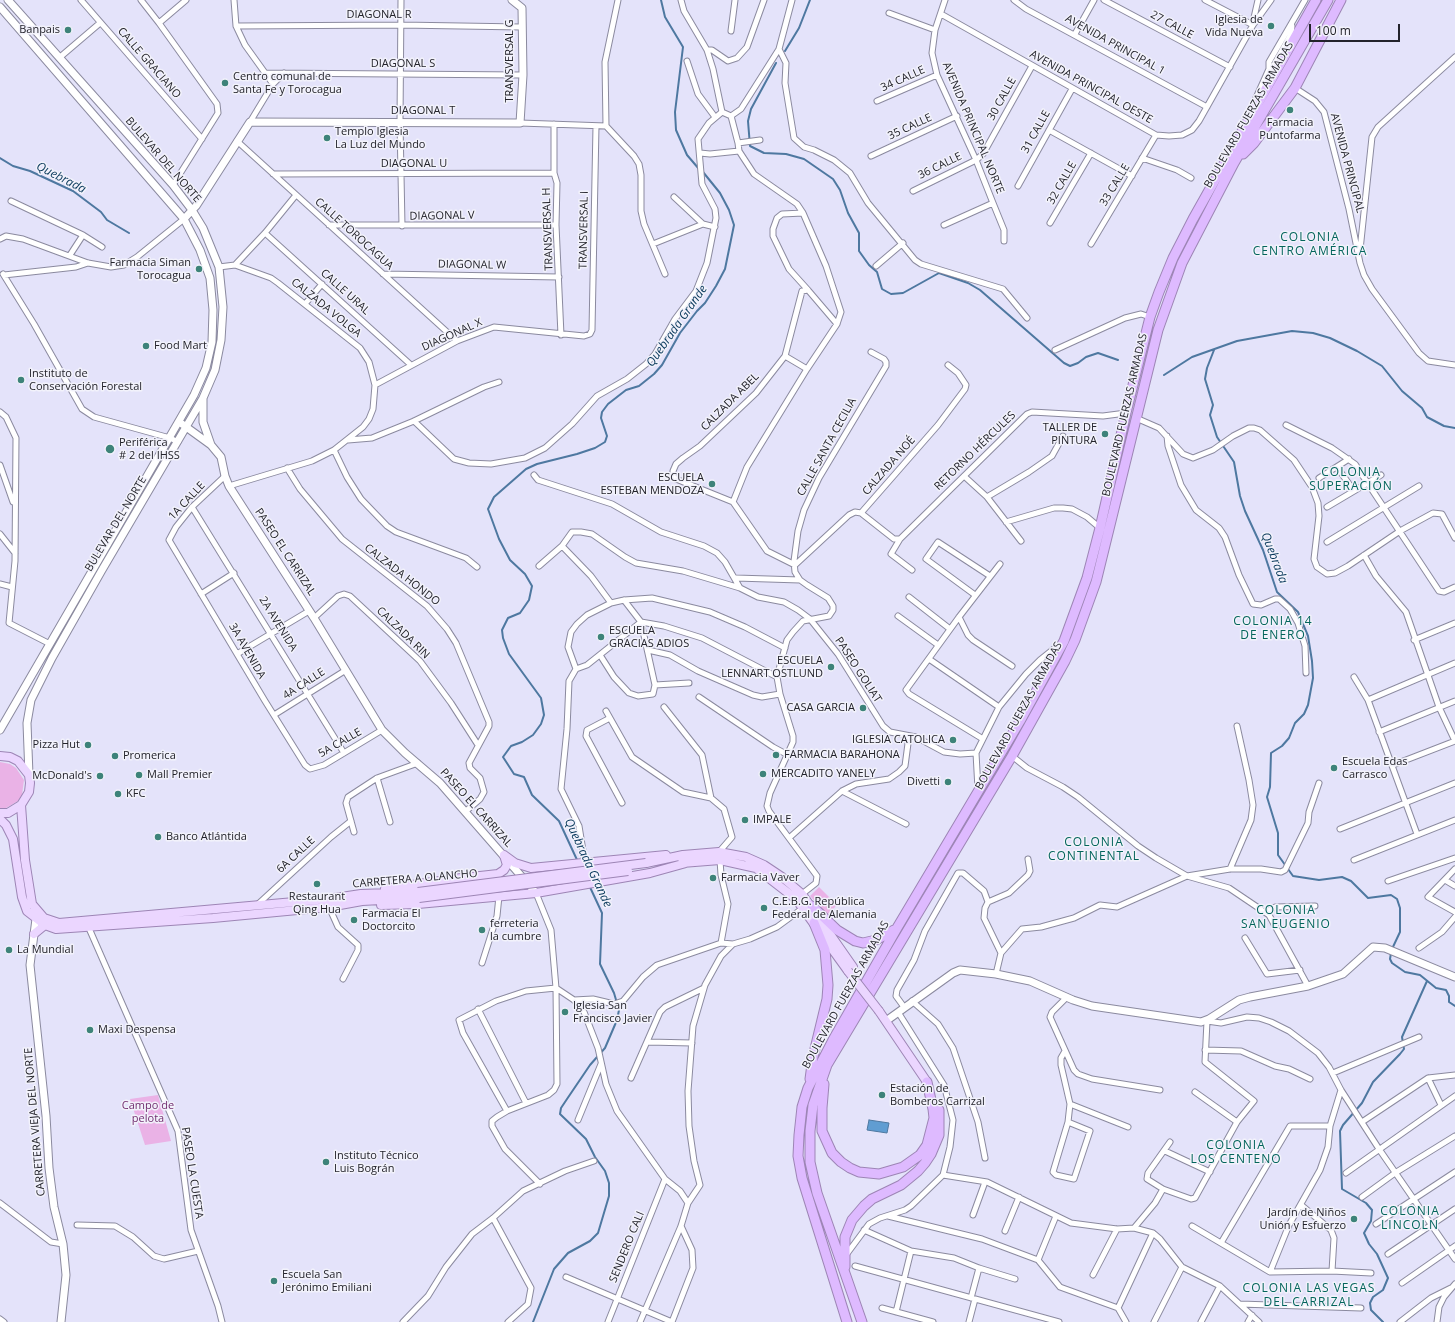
<!DOCTYPE html>
<meta charset="utf-8">
<style>
body{margin:0}
#map{position:relative;width:1455px;height:1322px;overflow:hidden;background:#e4e3fa;font-family:"Open Sans",sans-serif}
canvas{display:block}
.scale{position:absolute;left:1309px;top:24px;width:91px;height:18px;box-sizing:border-box;border:2px solid #23232b;border-top:0;padding-left:5px;font-size:12px;line-height:14px;white-space:nowrap;color:#23232b;-webkit-text-stroke:3px #f2f2fb;paint-order:stroke}
</style>
<div id="map">
<canvas width="1455" height="1322"></canvas>
<div class="scale">100 m</div>
</div>
<script>
const ctx = document.querySelector('canvas').getContext('2d');
ctx.lineJoin = 'round';
function fill(path, color) { ctx.fillStyle = color; ctx.fill(path, 'evenodd'); }
const shape = rows => new Path2D(rows.map(r => 'M' + r).join(''));
function strokePath(path, color, width, dash) { ctx.strokeStyle = color; ctx.lineWidth = width; ctx.lineCap = dash ? 'butt' : 'round'; ctx.setLineDash(dash || []); ctx.stroke(path); }
function write(font, color, halo, rows, align = 'center') {
  ctx.font = font + ' "Open Sans",sans-serif'; ctx.lineWidth = 3; ctx.setLineDash([]); ctx.textBaseline = 'middle'; ctx.strokeStyle = halo; ctx.fillStyle = color; for (const [text, x, y, turn = 0] of rows) {
    ctx.save(); ctx.translate(x, y); ctx.rotate((+turn || 0) * Math.PI / 180); ctx.textAlign = isNaN(turn) ? turn : align; if (halo) ctx.strokeText(text, 0, 0); ctx.fillText(text, 0, 0); ctx.restore();
  }
}
fill(shape([
 [0,762,10,764,16,768,24,780,22,795,18,801,6,808,0,808],
 [819,887,837,905,827,915,810,896],
 [158,1095,171,1141,145,1145,130,1099]
]), '#eab2e6');
const water = shape([
 [869,1120,889,1123,887,1133,867,1130,869,1120]
]);
fill(water, '#609dd2');
strokePath(water, '#4e78a0', 1);
strokePath(shape([
 [661,0,665,17,683,47,675,112,676,130,687,155,699,169],
 [785,51,799,28,810,0],
 [776,63,751,109,748,121,750,146,764,153,786,154,804,159,833,179,840,190,848,213,859,233,859,251,869,265,877,272,882,289,891,294,903,293,939,273,968,283,980,290,1064,363,1070,366,1078,363,1086,357,1098,353,1118,360],
 [0,158,13,166,30,171,73,191,101,212,107,220,129,233],
 [1214,350,1207,368,1205,379,1213,405,1210,415,1217,437,1234,462,1240,496,1245,511,1263,550,1277,592,1298,612,1308,636,1312,661,1313,678,1308,705,1304,714,1295,723,1289,738,1282,746,1271,753,1270,787,1267,797,1278,833,1278,855,1293,876,1319,880,1342,877,1351,881,1368,898,1391,895,1397,899,1400,908,1400,932,1392,949],
 [1164,375,1192,357,1237,341,1292,331,1313,333,1330,338,1357,351,1382,366,1402,391,1422,408,1427,417,1444,426,1455,428],
 [578,862,559,821,532,795,524,777,514,774,503,757,511,746,522,742,533,735,541,724,544,715,541,698,509,654,503,638,502,630,508,618,520,613,529,600,532,586,525,574,510,560,499,539,488,509,494,497,526,469,537,464,577,454,595,448,605,442,607,436,601,418,602,412,608,404,626,390,639,386,654,374,662,365,680,333,697,311,705,303,716,286,725,269,734,225,729,210,720,193,703,172],
 [1391,953,1390,959,1392,963,1405,972,1420,975,1436,988,1446,990,1449,996,1449,1002,1455,1006],
 [533,1322,554,1269,568,1253,590,1241,598,1233,609,1196,609,1183,605,1171,595,1157,586,1139,560,1114,561,1108,567,1099,590,1065,605,1048,617,1020,619,1010,614,993,600,964,602,913,589,885],
 [1383,1322,1371,1310,1370,1303,1373,1297,1383,1290,1388,1278,1377,1254,1369,1244,1364,1233,1371,1221,1372,1210,1366,1203,1342,1189,1340,1131,1343,1125,1362,1103,1373,1082,1400,1054,1404,1049,1402,1037,1427,981]
]), '#4e78a0', 2);
const street = shape([
 [81,0,202,139],
 [141,0,159,23],
 [234,0,236,26,245,45,273,84,250,122],
 [401,0,400,122,402,226],
 [681,0,684,11,707,50,713,69,722,112],
 [792,0,779,49,786,63,785,83,794,138,804,147,814,150,834,160,850,173,868,203,915,260,921,264,1003,289,1027,318],
 [945,0,935,30,932,53,937,75,976,160,993,203,1004,230,1004,241],
 [1014,0,1026,9,1207,107],
 [1104,0,1230,67],
 [1205,0,1253,25],
 [889,13,935,30],
 [941,14,1156,135,1169,136,1182,135,1192,130,1199,121,1253,25,1271,0],
 [1253,22,1258,0],
 [236,26,401,25,521,27],
 [731,31,735,0],
 [1075,34,1094,0],
 [707,50,712,50,728,61,737,58,747,47,764,0],
 [59,58,100,23],
 [687,61,698,94,715,117],
 [1269,69,1274,65,1291,34,1292,26],
 [266,73,523,75],
 [273,84,284,73],
 [1295,88,1315,101,1324,112,1349,209,1360,263,1364,275,1372,289,1419,353,1428,361,1455,365],
 [877,101,937,75],
 [1251,109,1269,69,1269,62,1305,0],
 [722,112,731,116,741,109,779,49],
 [731,116,738,143,760,140],
 [520,123,606,126,605,62,618,0],
 [554,124,554,173,557,183,556,225,561,335],
 [606,126,634,156,639,164,641,175,641,211,644,224,665,274],
 [1049,130,1132,176],
 [237,141,457,341],
 [700,153,710,154,739,151,738,143],
 [871,156,957,116],
 [1142,158,1177,170,1191,178],
 [273,174,554,173],
 [173,185,218,113,217,104,159,23,186,0],
 [1018,186,1072,89],
 [913,191,976,160,983,154,1032,66],
 [674,197,703,224],
 [11,201,83,235,70,255],
 [803,213,782,214,777,218,773,229,773,236,789,269,808,290],
 [1050,223,1091,153],
 [329,225,556,225],
 [944,225,993,203],
 [265,233,411,365],
 [83,235,102,247],
 [0,239,6,236,23,239,88,263,111,267,124,265,137,257,184,219],
 [653,244,703,224,715,227],
 [1091,244,1156,135],
 [1360,250,1372,137,1378,127,1455,57],
 [235,265,265,233,296,195],
 [876,266,903,243],
 [219,267,235,265,271,278,278,283,360,348,369,362,375,385,373,409,369,419,363,427,334,450,312,461,229,486],
 [3,274,34,324,82,409,94,417,170,438,178,442],
 [383,274,559,277],
 [4,275,76,267,88,263],
 [305,304,322,284],
 [837,324,808,290,802,291,785,356,756,393,700,446,683,458,676,464,673,471,673,476,676,479,733,502,767,551,795,565,849,515,855,512,861,513,938,425,965,389,966,385,958,373,948,365],
 [1055,350,1125,318,1141,314,1150,317],
 [785,356,807,369],
 [375,385,457,341,494,327,584,336,590,334,592,330,596,126],
 [0,412,6,417,16,438,15,561,9,623,50,644],
 [1136,418,1159,428,1183,454,1193,458,1213,450,1233,436,1249,428,1254,428,1260,430,1294,460,1312,487,1318,503,1319,516,1314,559,1317,567,1327,574,1335,573,1348,566,1400,531,1433,513,1442,514,1455,538],
 [414,421,454,459,469,463,491,464,525,458,545,448,572,424,597,396,627,379,646,364,655,354,675,319,696,291,707,263,716,218,715,209,702,184,698,139,709,123,722,112],
 [1286,425,1332,448,1355,464,1439,591,1444,592,1455,587],
 [1167,436,1168,446,1181,485,1196,510,1219,528,1225,537,1239,575,1253,604,1261,605,1275,599,1279,599,1290,609,1298,623,1305,646,1306,673],
 [348,440,372,438,414,421,484,387,499,382],
 [334,450,347,477,361,499,387,526,396,532,466,558,477,567],
 [0,465,13,502],
 [1337,467,1354,491],
 [287,468,300,489,342,539,427,606,447,629,456,643,489,722,489,726,469,763,470,768,480,778,484,792,480,799,466,811],
 [534,475,538,480,612,504,661,532,704,546,717,553,725,562,740,588,758,597,784,602,798,610,810,619,838,654,883,726,890,732,916,737,944,752,960,754,976,753],
 [225,476,192,507,176,527,169,540,265,701,305,765,310,769,324,765,382,730],
 [964,476,987,497,1021,541],
 [1319,478,1349,459],
 [987,497,1029,472,1052,456,1063,436],
 [733,502,747,467,807,369,837,324,841,312,826,266,803,213,797,204,754,174,739,151],
 [192,507,344,753],
 [1327,507,1381,475],
 [861,513,894,539,900,539,1027,414,1032,412,1103,416,1126,413],
 [1006,522,1054,508,1063,508,1072,509,1087,517,1100,528],
 [0,534,15,553],
 [900,539,891,554,912,570],
 [1327,542,1419,486],
 [562,546,591,576,611,603],
 [1364,555,1376,576,1406,612,1439,707,1455,741],
 [539,566,562,546,572,532,581,532,592,534,625,557,636,563,683,571,740,588],
 [736,578,800,580],
 [0,584,12,587],
 [201,594,234,573],
 [975,595,926,559,938,542,990,576],
 [909,597,950,629],
 [898,616,938,645],
 [959,617,968,635,973,640,1012,666],
 [314,618,338,596,344,594,350,596,420,661,451,703,478,745],
 [1414,640,1455,623],
 [648,650,670,655,698,671,753,695,762,697,780,694],
 [237,654,309,611],
 [600,655,614,677,629,693,638,696,653,694,655,685,641,622,624,600],
 [929,659,999,707],
 [576,669,568,647,571,632,577,624,587,615,611,603,624,600,652,598,710,612,745,627,785,648],
 [1354,677,1368,700,1417,834],
 [655,685,689,683],
 [699,697,773,747,788,755],
 [1368,700,1455,663],
 [664,707,702,755,711,798],
 [606,711,632,757,683,792,711,798,724,809,732,837,719,852],
 [274,715,346,670],
 [610,718,587,730,586,736,622,803],
 [1379,732,1455,701],
 [983,739,909,694,906,690,959,617,1000,564],
 [1012,756,1027,768,1063,787,1078,797,1138,846,1156,858,1187,876,1229,888,1269,915,1308,986],
 [1393,765,1455,741],
 [377,778,390,822],
 [978,789,976,753,999,707,1026,674,1040,660,1060,644],
 [842,791,906,824],
 [1340,829,1455,783],
 [354,832,346,803,348,797,377,778,418,763],
 [789,838,842,791,856,784,889,779,899,772,905,766,909,736],
 [720,860,721,875,728,904,721,943],
 [1354,860,1455,820],
 [585,863,579,826,561,789,567,729,569,681,576,669,587,665,641,622,664,626,702,638,777,677],
 [1230,869,1251,820,1253,805,1249,780,1237,726],
 [1455,869,1428,897,1455,912],
 [1445,880,1455,886],
 [1388,881,1455,858],
 [536,893,551,930,556,988,557,1084,554,1090,548,1095,507,1111,497,1117,492,1121,492,1126,505,1149,540,1184],
 [802,894,816,883,817,876,769,811,767,806,770,793,793,742,793,736,780,694,777,677,787,640,793,632,803,621,829,616,833,610,833,606,828,598,807,585,800,580,795,572,794,561,798,531,804,510,819,478,886,366,886,362,884,359,871,352],
 [257,905,331,837,351,821],
 [329,907,338,927,358,945,358,950,343,979],
 [1266,912,1275,907,1315,906],
 [88,926,178,1131,191,1230,218,1306,222,1322],
 [1245,938,1267,974,1300,970],
 [1419,948,1442,932,1455,917],
 [1001,953,984,918,985,908,988,902,1009,893,1028,875,1030,871,1028,859],
 [482,963,497,916,499,896],
 [996,974,1001,953,1022,929,1041,927,1074,918,1100,905,1117,907,1187,876,1230,869,1261,869,1281,872,1285,870,1308,823,1309,812,1319,783],
 [556,988,574,1000,584,1012,598,1048,606,1084,617,1111,665,1179,680,1191,688,1203],
 [1067,997,1052,1012,1050,1017,1074,1070,1078,1074,1092,1079,1160,1090],
 [574,1000,593,999,614,1004,623,1001,643,977,657,965,721,943,733,944],
 [912,1001,938,1024,953,1048,978,1122,985,1158],
 [904,1007,896,996,897,990,914,960,925,931,958,873,963,873,984,891,988,902],
 [478,1009,526,1103],
 [648,1042,692,1043],
 [1205,1050,1241,1051,1275,1066,1289,1069,1310,1079],
 [1065,1051,1061,1058,1061,1065,1070,1104,1068,1122],
 [1333,1073,1419,1037],
 [631,1078,660,1012,665,1007,704,988],
 [1428,1078,1441,1105],
 [1195,1092,1237,1122],
 [1070,1104,1128,1127],
 [507,1111,463,1033,459,1020,496,1001,526,991,556,988],
 [578,1120,601,1064],
 [1068,1122,1090,1131,1074,1179,1056,1175,1053,1172,1068,1122],
 [1362,1122,1428,1078,1455,1075],
 [1170,1142,1148,1173,1147,1179,1163,1189,1191,1199,1195,1198,1237,1122,1254,1101,1205,1062,1207,1021,1221,1023,1247,1017,1259,1018,1271,1022,1289,1031,1318,1053,1329,1067,1341,1090,1379,1149,1455,1259],
 [1165,1151,1210,1172],
 [1346,1173,1455,1096],
 [943,1175,987,1182,1071,1223,1117,1229,1134,1228,1153,1233,1160,1239,1182,1267,1220,1286,1259,1322],
 [1362,1197,1395,1173,1455,1136],
 [0,1203,51,1242,63,1244],
 [1301,1205,1331,1230,1334,1238,1332,1271],
 [973,1215,985,1182],
 [888,1216,982,1239,1038,1260,1060,1287,1118,1308,1126,1322],
 [493,1218,531,1288,528,1304,508,1322],
 [1376,1224,1455,1172],
 [77,1225,115,1226,133,1237,154,1256,164,1259,198,1251],
 [1192,1226,1270,1272,1332,1271,1371,1273],
 [1134,1228,1155,1203,1163,1189],
 [864,1230,911,1251,954,1258,979,1268,1015,1279],
 [1005,1231,1019,1197],
 [1221,1243,1290,1126,1330,1126],
 [1388,1254,1455,1209],
 [846,1255,869,1224,880,1218,905,1210,911,1206,943,1175,950,1147,953,1120,944,1085,898,1012],
 [1038,1260,1056,1216],
 [855,1266,1059,1322],
 [1270,1272,1289,1225,1320,1170,1328,1147,1330,1126,1341,1090],
 [1093,1275,1117,1229],
 [566,1277,672,1322],
 [1402,1283,1455,1246],
 [971,1298,979,1268],
 [1240,1304,1361,1308],
 [882,1308,933,1322],
 [1118,1308,1153,1233],
 [896,1312,911,1251],
 [0,1319,4,1322],
 [403,1322,428,1296,446,1267,472,1234,493,1218,523,1191,565,1171,594,1161],
 [608,1322,665,1179],
 [640,1322,681,1226,688,1203,700,1185,694,1161,689,1126,688,1091,693,1026,705,985,721,956,733,944,750,939,777,927,803,908],
 [672,1322,693,1268,692,1250,681,1226],
 [969,1322,975,1299],
 [1154,1322,1182,1267],
 [1201,1322,1220,1286],
 [1248,1322,1252,1315],
 [1400,1322,1431,1298,1451,1288],
 [1437,1322,1439,1307,1444,1297,1455,1284]
]);
const secondary = shape([
 [8,0,173,185,192,210,203,228,219,267,223,307,221,340,215,370,203,398,102,570,52,658,31,700,27,723,29,775],
 [0,7,184,219,200,250,210,278,213,310,212,342,206,368,194,395,0,730],
 [184,219,196,206,250,122,520,123,523,75,522,8,512,0],
 [203,398,203,422,211,445],
 [182,424,211,445,221,457,225,476,229,486,314,618,382,730,405,753,440,783,536,893],
 [36,919,30,965,46,1116,49,1168,54,1207,63,1244,66,1275,61,1322],
 [886,1021,953,973,960,970,996,974,1030,981,1073,1000,1092,1006,1201,1022,1209,1019,1239,1000,1250,997,1308,986,1343,974,1373,947,1385,948,1455,977]
]);
const primary = shape([
 [0,756,10,757,18,761,29,775,30,783,29,792,21,805,8,813,0,813],
 [21,805,25,860,32,904,44,918,59,923,328,899,361,894,418,892],
 [0,819,6,825,13,839,22,897,27,911,45,925,56,929,213,918,329,907,362,901,419,898],
 [504,855,515,863,531,868,666,855],
 [646,863,683,855,719,852,746,857,764,865,782,877,802,894,853,967],
 [682,863,720,860,756,868,796,899,848,971],
 [385,889,453,879,498,874,504,870,507,865,504,855],
 [381,905,418,904,536,893,650,873,686,863],
 [34,934,45,925],
 [879,1011,927,1082]
]);
const highway = shape([
 [1243,154,1254,143,1295,88,1341,0],
 [812,906,837,930,855,941,863,943,876,940,894,930],
 [810,1079,813,1057,827,999,828,985,825,950,814,923],
 [824,1084,822,1108,822,1131,832,1153,841,1162,850,1168,859,1172,879,1174,903,1167,920,1155,927,1145,934,1118,933,1109,927,1082],
 [845,1267,845,1237,852,1220,864,1206,872,1199,901,1185,918,1171,925,1163,931,1154,939,1135,939,1110],
 [847,1322,802,1178,798,1156,799,1135,802,1107,808,1088,833,1040,897,928,1020,721,1064,641,1087,578,1100,528,1126,413,1150,317,1159,292,1173,258,1193,219,1316,0],
 [862,1322,817,1193,810,1162,810,1131,813,1105,827,1065,1012,756,1065,661,1075,640,1096,582,1158,330,1182,263,1234,163,1328,0]
]);
strokePath(street, '#8b8a9f', 7);
strokePath(secondary, '#8b8a9f', 9);
strokePath(primary, '#9d85b5', 10);
strokePath(highway, '#9d85b5', 11);
strokePath(street, '#fff', 5);
strokePath(secondary, '#fff', 7);
strokePath(primary, '#ebd6ff', 8);
strokePath(highway, '#debaff', 9);
const primaryBridge = shape([
 [418,892,646,863],
 [419,898,628,871],
 [848,971,879,1011]
]);
strokePath(primaryBridge, '#9d85b5', 10, []);
strokePath(primaryBridge, '#ebd6ff', 8);
for (const [x, y, r, color] of [
 [1271,26,4,"#3d8379"],
 [68,30,4,"#3d8379"],
 [225,83,4,"#3d8379"],
 [1290,110,4,"#3d8379"],
 [327,138,4,"#3d8379"],
 [199,269,4,"#3d8379"],
 [146,346,4,"#3d8379"],
 [21,380,4,"#3d8379"],
 [1105,434,4,"#3d8379"],
 [110,449,5,"#3d8379"],
 [712,484,4,"#3d8379"],
 [601,637,4,"#3d8379"],
 [831,667,4,"#3d8379"],
 [863,708,4,"#3d8379"],
 [953,740,4,"#3d8379"],
 [88,745,4,"#3d8379"],
 [776,755,4,"#3d8379"],
 [115,756,4,"#3d8379"],
 [1334,768,4,"#3d8379"],
 [763,774,4,"#3d8379"],
 [139,775,4,"#3d8379"],
 [100,776,4,"#3d8379"],
 [948,782,4,"#3d8379"],
 [118,794,4,"#3d8379"],
 [745,820,4,"#3d8379"],
 [158,837,4,"#3d8379"],
 [713,878,4,"#3d8379"],
 [317,884,4,"#3d8379"],
 [764,908,4,"#3d8379"],
 [354,920,4,"#3d8379"],
 [482,930,4,"#3d8379"],
 [9,950,4,"#3d8379"],
 [565,1012,4,"#3d8379"],
 [90,1030,4,"#3d8379"],
 [882,1095,4,"#3d8379"],
 [326,1162,4,"#3d8379"],
 [1354,1219,4,"#3d8379"],
 [274,1281,4,"#3d8379"]
]) { const dot = new Path2D(); dot.arc(x, y, r, 0, 2 * Math.PI); ctx.fillStyle = color; ctx.fill(dot); strokePath(dot, '#f2f2fb', 1.5); }
write('11px', '#23232b', '#f2f2fb', [
 ["DIAGONAL R",379,15],
 ["27 CALLE",1172,25,28],
 ["AVENIDA PRINCIPAL 1",1115,45,29],
 ["TRANSVERSAL G",510,61,-90],
 ["CALLE GRACIANO",149,63,49],
 ["DIAGONAL S",403,64],
 ["34 CALLE",903,79,-24],
 ["AVENIDA PRINCIPAL OESTE",1091,87,29],
 ["30 CALLE",1002,99,-61],
 ["DIAGONAL T",423,111],
 ["BOULEVARD FUERZAS ARMADAS",1249,115,-60],
 ["35 CALLE",910,127,-25],
 ["AVENIDA PRINCIPAL NORTE",973,128,67],
 ["31 CALLE",1036,132,-61],
 ["BULEVAR DEL NORTE",163,160,49],
 ["AVENIDA PRINCIPAL",1347,163,75],
 ["DIAGONAL U",414,164],
 ["36 CALLE",940,166,-26],
 ["32 CALLE",1062,183,-60],
 ["33 CALLE",1115,185,-59],
 ["DIAGONAL V",442,216,-1],
 ["TRANSVERSAL H",548,229,-92],
 ["TRANSVERSAL I",584,230,-89],
 ["CALLE TOROCAGUA",354,234,42],
 ["DIAGONAL W",472,265,1],
 ["CALLE URAL",345,292,42],
 ["CALZADA VOLGA",326,308,39],
 ["DIAGONAL X",452,335,-24],
 ["CALZADA ABEL",730,402,-45],
 ["BOULEVARD FUERZAS ARMADAS",1125,415,-77],
 ["CALLE SANTA CECILIA",827,447,-61],
 ["RETORNO HÉRCULES",975,451,-44],
 ["CALZADA NOÉ",889,466,-49],
 ["1A CALLE",187,501,-47],
 ["BULEVAR DEL NORTE",116,524,-59],
 ["PASEO EL CARRIZAL",285,552,57],
 ["CALZADA HONDO",402,575,38],
 ["2A AVENIDA",278,624,58],
 ["CALZADA RIN",403,633,44],
 ["3A AVENIDA",247,651,60],
 ["PASEO GOLIAT",858,670,57],
 ["4A CALLE",304,684,-33],
 ["BOULEVARD FUERZAS ARMADAS",1019,716,-61],
 ["5A CALLE",340,743,-30],
 ["PASEO EL CARRIZAL",476,808,48],
 ["6A CALLE",296,855,-43],
 ["CARRETERA A OLANCHO",415,879,-5],
 ["BOULEVARD FUERZAS ARMADAS",846,995,-61],
 ["CARRETERA VIEJA DEL NORTE",35,1122,-95],
 ["PASEO LA CUESTA",192,1173,81],
 ["SENDERO CALI",627,1247,-68]
]);
write('11px', '#23232b', '#f2f2fb', [
 ["Iglesia de",1263,20,"right"],
 ["Vida Nueva",1263,33,"right"],
 ["Banpais",60,30,"right"],
 ["Centro comunal de",233,77],
 ["Santa Fe y Torocagua",233,90],
 ["Farmacia",1290,123,"center"],
 ["Puntofarma",1290,136,"center"],
 ["Templo Iglesia",335,132],
 ["La Luz del Mundo",335,145],
 ["Farmacia Siman",191,263,"right"],
 ["Torocagua",191,276,"right"],
 ["Food Mart",154,346],
 ["Instituto de",29,374],
 ["Conservación Forestal",29,387],
 ["TALLER DE",1097,428,"right"],
 ["PINTURA",1097,441,"right"],
 ["Periférica",119,443],
 ["# 2 del IHSS",119,456],
 ["ESCUELA",704,478,"right"],
 ["ESTEBAN MENDOZA",704,491,"right"],
 ["ESCUELA",609,631],
 ["GRACIAS ADIOS",609,644],
 ["ESCUELA",823,661,"right"],
 ["LENNART OSTLUND",823,674,"right"],
 ["CASA GARCIA",855,708,"right"],
 ["IGLESIA CATOLICA",945,740,"right"],
 ["Pizza Hut",80,745,"right"],
 ["FARMACIA BARAHONA",784,755],
 ["Promerica",123,756],
 ["Escuela Edas",1342,762],
 ["Carrasco",1342,775],
 ["MERCADITO YANELY",771,774],
 ["Mall Premier",147,775],
 ["McDonald's",92,776,"right"],
 ["Divetti",940,782,"right"],
 ["KFC",126,794],
 ["IMPALE",753,820],
 ["Banco Atlántida",166,837],
 ["Farmacia Vaver",721,878],
 ["Restaurant",317,897,"center"],
 ["Qing Hua",317,910,"center"],
 ["C.E.B.G. República",772,902],
 ["Federal de Alemania",772,915],
 ["Farmacia El",362,914],
 ["Doctorcito",362,927],
 ["ferreteria",490,924],
 ["la cumbre",490,937],
 ["La Mundial",17,950],
 ["Iglesia San",573,1006],
 ["Francisco Javier",573,1019],
 ["Maxi Despensa",98,1030],
 ["Estación de",890,1089],
 ["Bomberos Carrizal",890,1102],
 ["Instituto Técnico",334,1156],
 ["Luis Bográn",334,1169],
 ["Jardín de Niños",1346,1213,"right"],
 ["Unión y Esfuerzo",1346,1226,"right"],
 ["Escuela San",282,1275],
 ["Jerónimo Emiliani",282,1288]
], 'left');
write('11px', '#722d70', '#f2f2fb', [
 ["Campo de",148,1106],
 ["pelota",148,1119]
]);
write('italic 12px', '#08385b', '#f2f2fb', [
 ["Quebrada",61,178,27],
 ["Quebrada Grande",677,326,-55],
 ["Quebrada",1274,558,69],
 ["Quebrada Grande",588,863,65]
]);
ctx.letterSpacing = '1px';
write('12px', '#04655c', '#f2f2fb', [
 ["COLONIA",1310,238],
 ["CENTRO AMÉRICA",1310,252],
 ["COLONIA",1351,473],
 ["SUPERACIÓN",1351,487],
 ["COLONIA 14",1273,622],
 ["DE ENERO",1273,636],
 ["COLONIA",1094,843],
 ["CONTINENTAL",1094,857],
 ["COLONIA",1286,911],
 ["SAN EUGENIO",1286,925],
 ["COLONIA",1236,1146],
 ["LOS CENTENO",1236,1160],
 ["COLONIA",1410,1212],
 ["LINCOLN",1410,1226],
 ["COLONIA LAS VEGAS",1309,1289],
 ["DEL CARRIZAL",1309,1303]
]);
ctx.letterSpacing = '0px';
</script>
